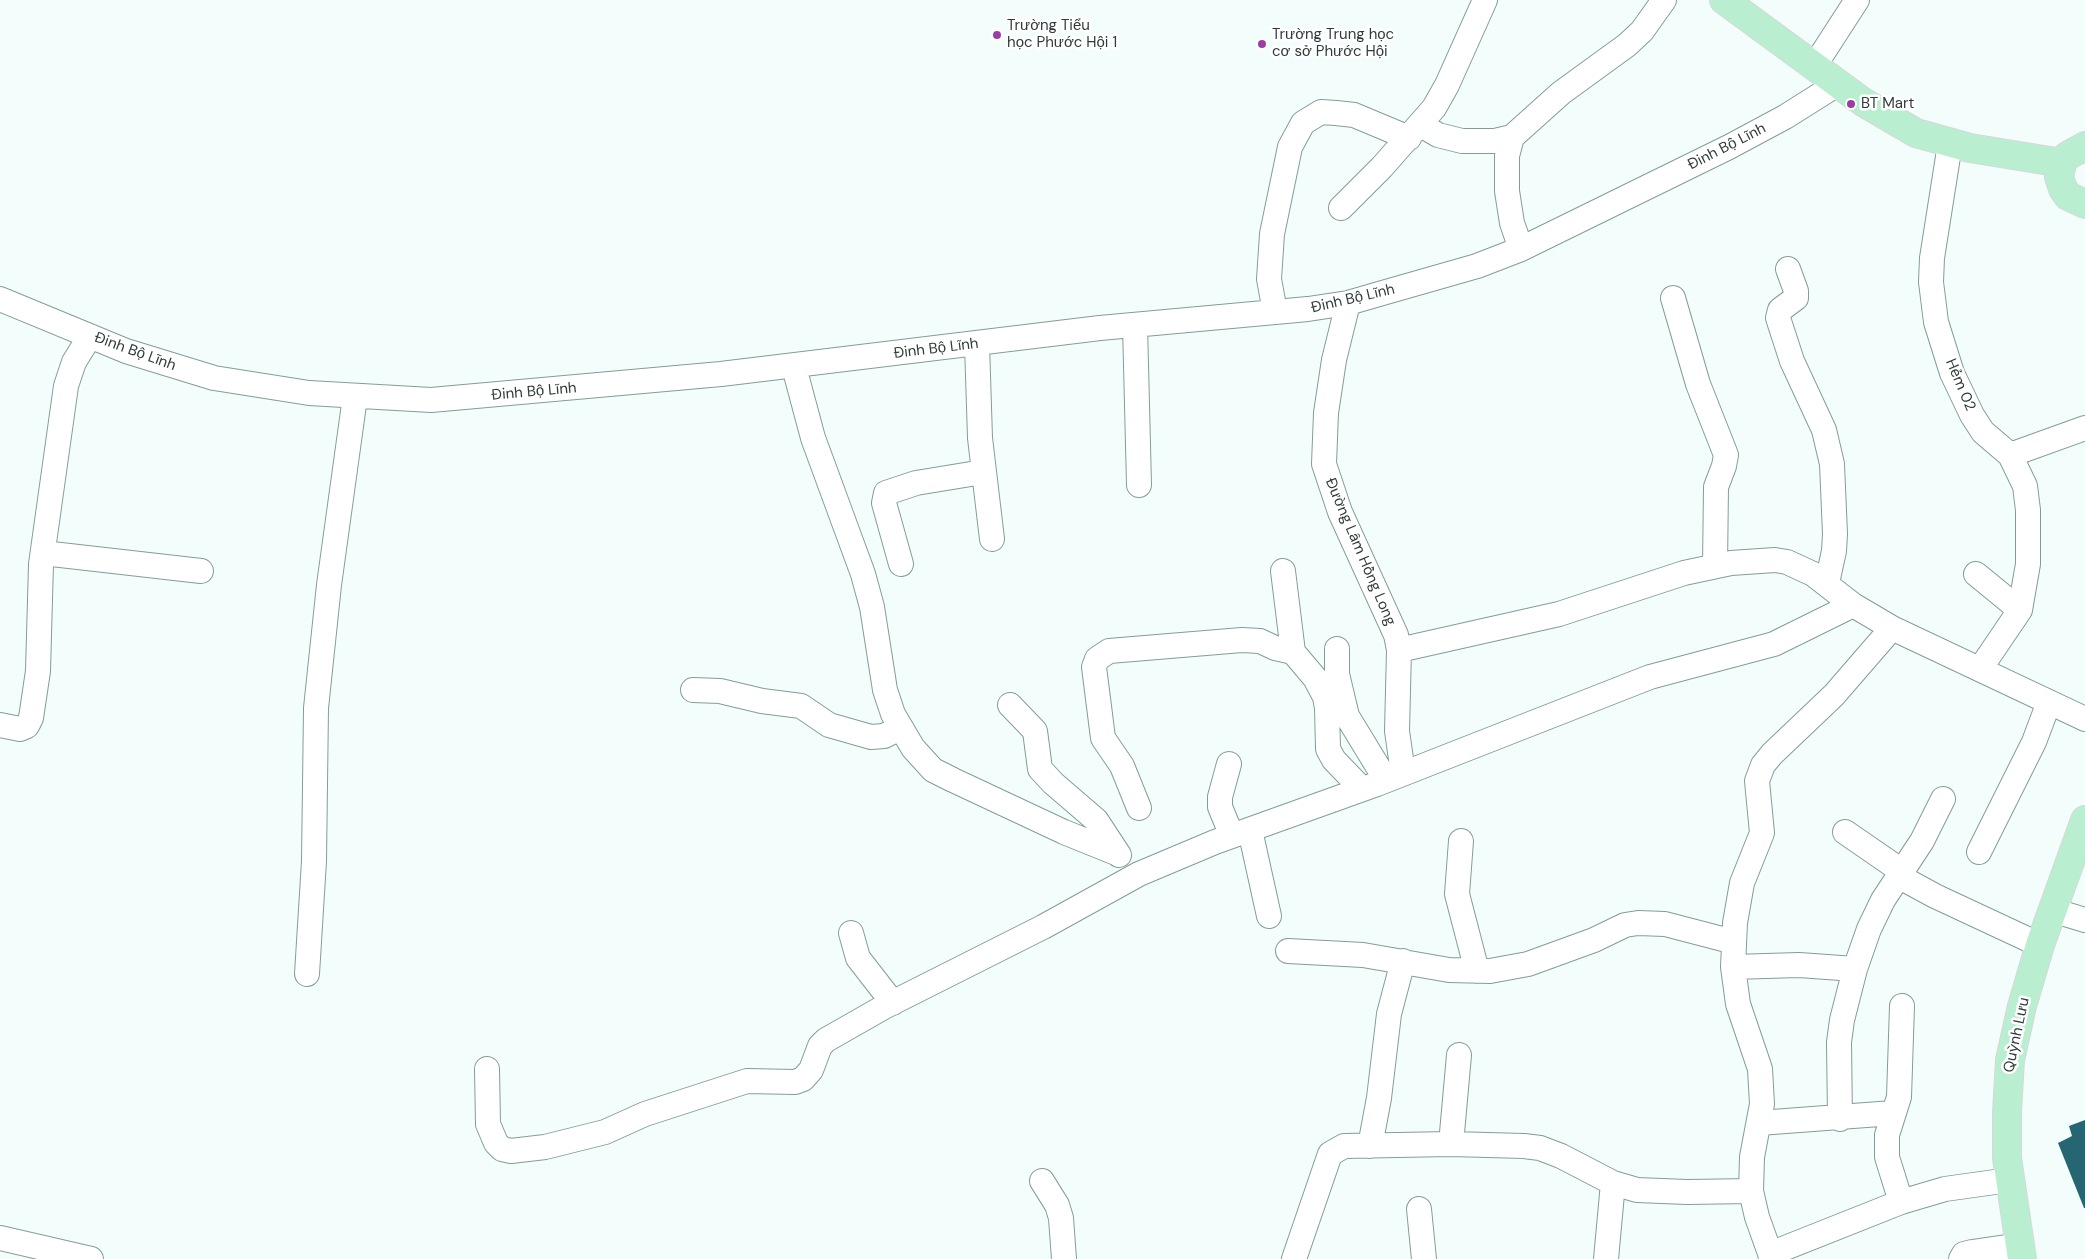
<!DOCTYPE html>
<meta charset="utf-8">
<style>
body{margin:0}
canvas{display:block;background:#f3fefc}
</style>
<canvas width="2085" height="1259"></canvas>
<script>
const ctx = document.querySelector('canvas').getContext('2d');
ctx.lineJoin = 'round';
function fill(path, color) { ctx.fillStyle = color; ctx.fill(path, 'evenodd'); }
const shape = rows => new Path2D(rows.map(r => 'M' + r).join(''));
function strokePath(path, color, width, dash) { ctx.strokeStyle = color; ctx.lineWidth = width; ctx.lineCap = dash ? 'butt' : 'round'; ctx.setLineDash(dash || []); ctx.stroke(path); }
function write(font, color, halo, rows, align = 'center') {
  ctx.font = font + ' "DM Sans",sans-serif'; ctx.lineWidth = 5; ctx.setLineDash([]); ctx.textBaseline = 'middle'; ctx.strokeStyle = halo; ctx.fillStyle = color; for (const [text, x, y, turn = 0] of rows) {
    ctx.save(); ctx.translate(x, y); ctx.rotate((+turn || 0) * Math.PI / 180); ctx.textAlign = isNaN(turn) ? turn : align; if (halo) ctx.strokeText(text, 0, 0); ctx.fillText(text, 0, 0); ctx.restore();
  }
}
fill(shape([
 [2085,1120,2085,1208,2084,1208,2058,1143,2072,1136,2069,1126]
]), '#256672');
const minor = shape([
 [1815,65,1857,0],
 [1421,125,1438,135,1462,141,1495,141,1512,137,1561,93,1627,45,1642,31,1664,0],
 [1512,137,1507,156,1507,191,1512,223,1521,249],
 [1950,144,1932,258,1931,282,1936,322,1952,373,1972,415,1983,432,2010,455,2025,486,2028,510,2028,564,2020,610,1980,669],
 [1341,208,1382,167,1434,108,1447,85,1485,0],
 [1788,269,1796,291,1796,298,1780,310,1778,318,1792,361,1824,430,1832,464,1835,534,1834,551,1827,583],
 [1673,298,1698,384,1726,455,1724,466,1716,487,1715,566],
 [0,299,126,351,214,378,309,393,431,400,721,374,1100,328,1308,309,1348,303,1386,292,1477,266,1521,249,1729,147,1785,117,1839,83],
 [1348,303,1334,360,1326,413,1324,464,1340,512,1396,635,1399,650,1397,731,1403,773],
 [1275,312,1269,279,1272,234,1290,147,1303,123,1321,112,1336,113,1354,115,1409,138],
 [1135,325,1139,485],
 [977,344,980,438,992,539],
 [794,367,813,438,863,574,872,607,885,690,893,714,913,748,933,770,953,780,1064,832,1116,853],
 [2010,455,2085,428],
 [43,553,201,571],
 [901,564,884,503,886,493,916,483,983,472],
 [1283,571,1293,652,1315,678,1325,697,1327,708,1328,749,1334,760,1362,789],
 [1976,574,2020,610],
 [1337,649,1337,674,1347,716,1386,780],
 [1399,650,1559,614,1684,573,1731,563,1775,560,1787,562,1813,574,1853,605,1892,628,2085,719],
 [693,690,720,691,762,701,801,706,829,725,871,737,884,736,900,728],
 [1010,705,1035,731,1040,769,1053,783,1096,820,1119,855],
 [0,725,20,729,27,726,31,718,38,671,41,564,66,386,74,362,90,336],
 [1229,764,1220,797,1220,807,1232,836],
 [1139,808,1122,766,1103,738,1094,667,1097,659,1109,651,1242,640,1260,641,1275,648,1293,652],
 [1250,830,1269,916],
 [1845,832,1903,872],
 [1461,841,1457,894,1477,971],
 [1979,852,2034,742,2049,702],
 [1900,877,1935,896,2040,945],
 [2052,910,2085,920],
 [851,933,858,958,893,1003],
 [1288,951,1363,955,1449,970,1490,971,1528,964,1594,940,1625,925,1638,923,1665,924,1734,942],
 [1733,967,1799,965,1855,969],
 [307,974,314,861,316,708,329,585,355,397],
 [487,1069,488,1124,496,1143,502,1149,511,1151,545,1147,605,1132,645,1114,747,1081,795,1082,803,1079,811,1070,820,1046,826,1040,884,1007,1043,927,1139,874,1215,842,1377,784,1650,677,1774,644,1853,605],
 [1840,1119,1839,1042,1842,1020,1855,969,1869,929,1883,900,1922,841,1943,799],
 [1759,1123,1893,1113],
 [1451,1144,1459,1055],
 [1370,1146,1379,1098,1389,1014,1403,961],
 [1042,1181,1057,1205,1061,1218,1064,1259],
 [1901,1202,1887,1157,1887,1135,1899,1097,1902,1006],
 [1419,1209,1424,1259],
 [0,1238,91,1259],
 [1770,1254,1901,1202,1945,1189,2009,1180],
 [1294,1259,1330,1154,1344,1146,1451,1144,1524,1146,1540,1148,1561,1156,1613,1183,1637,1190,1687,1192,1751,1191],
 [1606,1259,1613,1183],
 [1772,1259,1757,1217,1751,1191,1752,1157,1762,1104,1760,1069,1738,1004,1733,967,1735,923,1742,883,1762,833,1757,781,1763,765,1772,754,1834,695,1892,628],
 [1961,1259,1964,1254,1972,1252,2020,1245]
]);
const major = shape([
 [1724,0,1863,102,1916,133,1970,148,2062,163],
 [2085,146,2067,156,2062,163,2059,177,2063,189,2068,196,2085,204],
 [2022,1259,2007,1158,2007,1112,2010,1060,2022,1006,2040,945,2085,820]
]);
strokePath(minor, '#829d99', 26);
strokePath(major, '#d6d8d7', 30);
strokePath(minor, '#fff', 24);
strokePath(major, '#b9efd0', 28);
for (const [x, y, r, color] of [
 [997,35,5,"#9b3da7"],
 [1262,44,5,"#9b3da7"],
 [1851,104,5,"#9b3da7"]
]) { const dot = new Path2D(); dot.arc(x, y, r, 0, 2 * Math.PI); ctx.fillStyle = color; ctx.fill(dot); strokePath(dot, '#fff', 2); }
write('15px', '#303b39', '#fff', [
 ["Trường Tiểu",1007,26],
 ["học Phước Hội 1",1007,43],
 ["Trường Trung học",1272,35],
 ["cơ sở Phước Hội",1272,52],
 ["BT Mart",1861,104]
], 'left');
write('15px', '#303b39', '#fff', [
 ["Đinh Bộ Lĩnh",1727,147,-27],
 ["Đinh Bộ Lĩnh",1353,299,-13],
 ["Đinh Bộ Lĩnh",936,349,-7],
 ["Đinh Bộ Lĩnh",135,352,20],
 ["Hẻm 02",1960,385,67],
 ["Đinh Bộ Lĩnh",534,392,-5],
 ["Đường Lâm Hồng Long",1360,552,67],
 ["Quỳnh Lưu",2017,1035,-78]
]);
</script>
